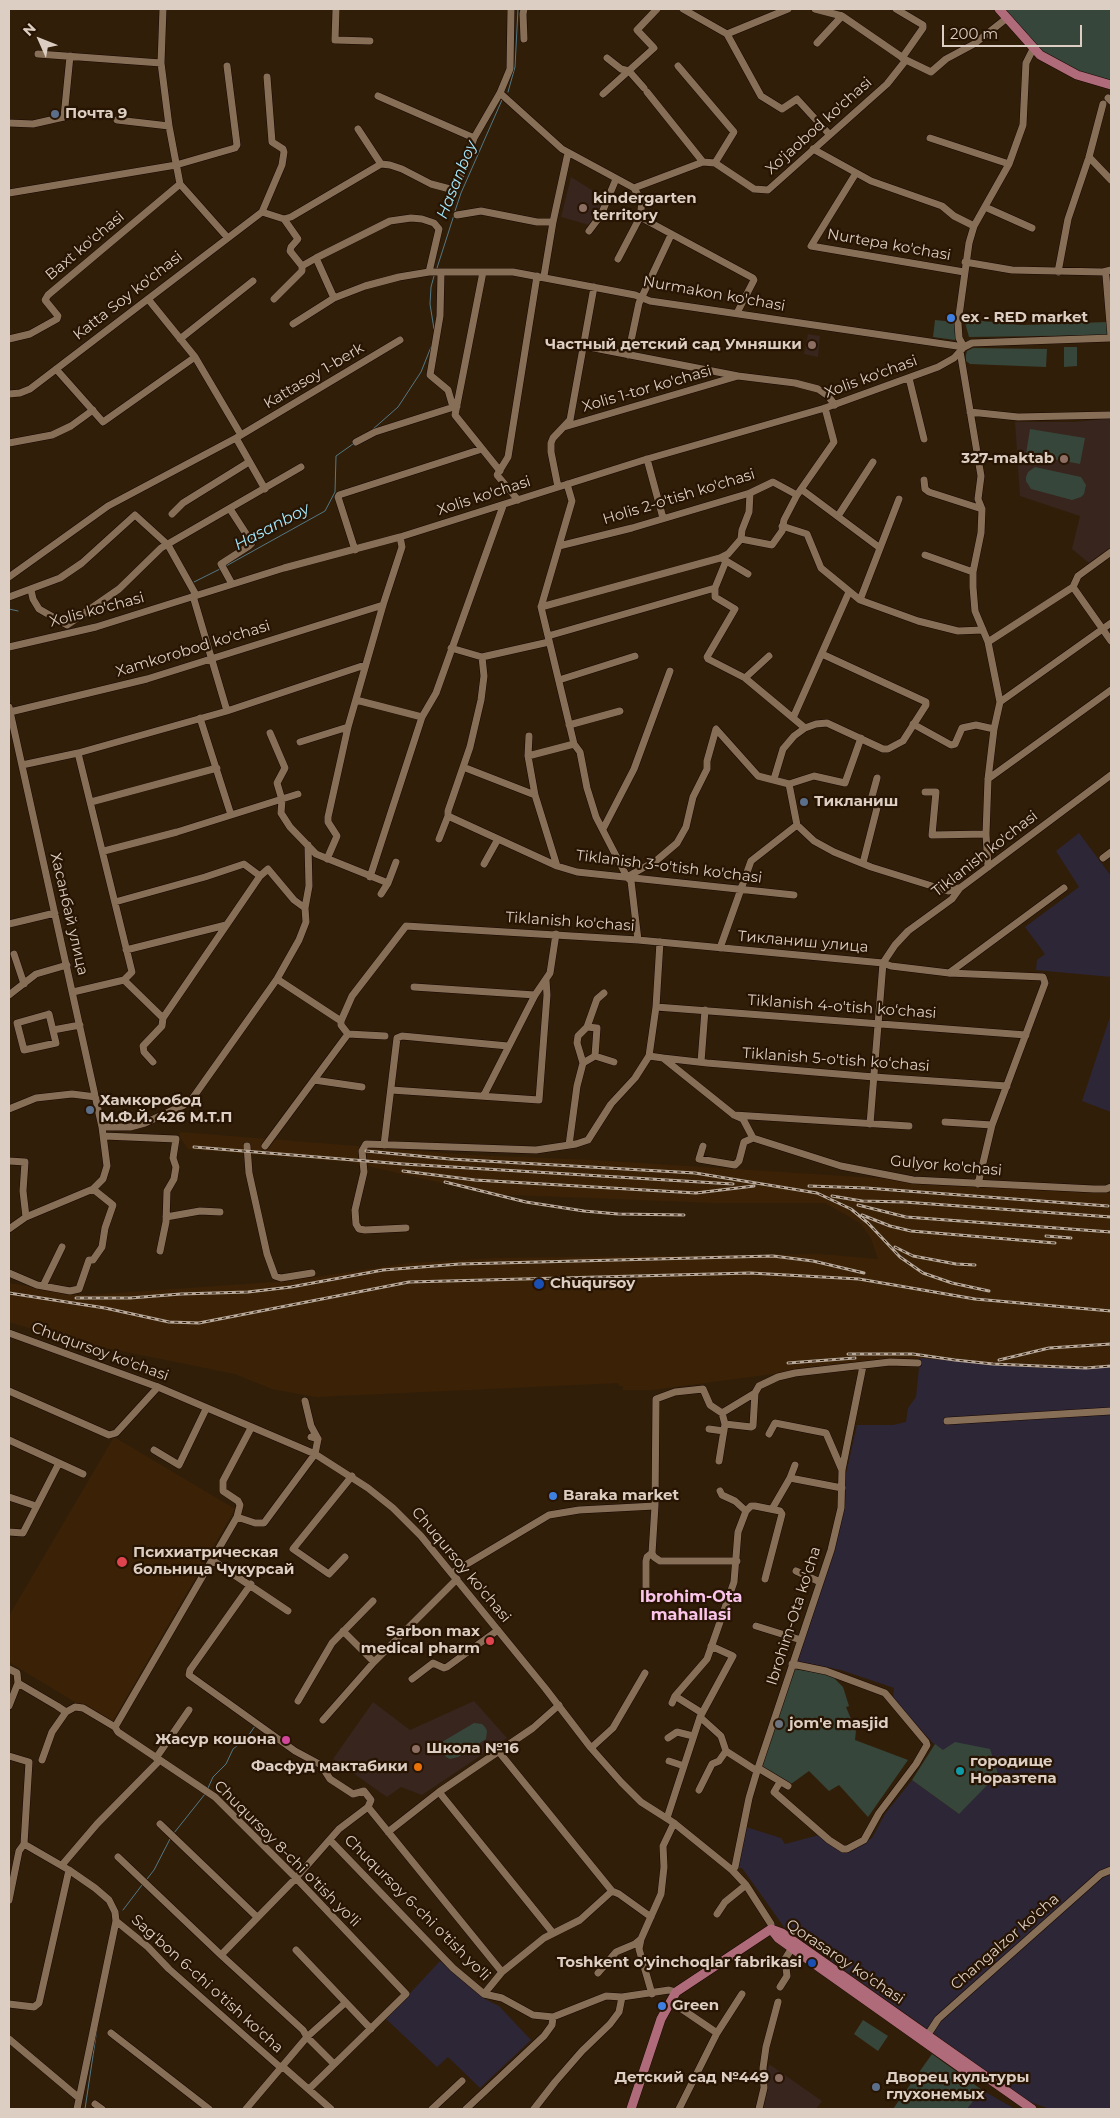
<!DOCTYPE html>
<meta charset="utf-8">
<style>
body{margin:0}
#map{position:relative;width:1120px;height:2118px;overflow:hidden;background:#311e09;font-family:Montserrat,sans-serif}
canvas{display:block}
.frame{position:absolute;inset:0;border:10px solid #dccec2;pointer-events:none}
.north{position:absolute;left:15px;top:15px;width:50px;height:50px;-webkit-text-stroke:4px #271402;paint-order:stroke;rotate:314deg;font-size:14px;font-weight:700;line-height:20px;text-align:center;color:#dccec2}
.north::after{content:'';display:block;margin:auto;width:18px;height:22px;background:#dccec2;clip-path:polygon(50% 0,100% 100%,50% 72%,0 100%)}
.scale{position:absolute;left:942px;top:25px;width:140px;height:22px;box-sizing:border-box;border:2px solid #dccec2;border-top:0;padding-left:6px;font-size:15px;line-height:18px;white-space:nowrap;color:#dccec2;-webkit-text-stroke:4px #271402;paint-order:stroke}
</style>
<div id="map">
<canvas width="1120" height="2118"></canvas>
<div class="frame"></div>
<div class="north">N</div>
<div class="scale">200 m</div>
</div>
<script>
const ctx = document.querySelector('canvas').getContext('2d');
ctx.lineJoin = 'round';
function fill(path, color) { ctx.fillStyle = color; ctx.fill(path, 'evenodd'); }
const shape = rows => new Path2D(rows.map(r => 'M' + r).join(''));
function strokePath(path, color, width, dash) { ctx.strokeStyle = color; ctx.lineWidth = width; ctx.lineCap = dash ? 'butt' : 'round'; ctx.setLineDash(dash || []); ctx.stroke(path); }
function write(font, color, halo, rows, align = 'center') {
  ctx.font = font + ' Montserrat,sans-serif'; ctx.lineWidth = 4.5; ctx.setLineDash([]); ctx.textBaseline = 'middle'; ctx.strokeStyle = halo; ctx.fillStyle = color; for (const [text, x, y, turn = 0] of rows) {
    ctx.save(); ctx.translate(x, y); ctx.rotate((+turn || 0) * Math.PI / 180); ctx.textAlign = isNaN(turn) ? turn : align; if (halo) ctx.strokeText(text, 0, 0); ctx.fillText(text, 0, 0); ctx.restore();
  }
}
fill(shape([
 [180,1132,470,1155,592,1160,1111,1193,1111,1365,1042,1368,976,1364,920,1358,765,1375,652,1390,623,1390,623,1386,619,1386,618,1383,316,1397,272,1389,235,1374,72,1341,9,1322,9,1283,71,1294,89,1295,289,1281,409,1263,498,1258,820,1254,878,1259,871,1238,860,1223,825,1203,716,1203,490,1194,350,1162,188,1149,179,1136],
 [114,1437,235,1509,111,1724,9,1662,9,1616]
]), '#3b2207');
fill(shape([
 [1079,833,1111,876,1111,977,1036,970,1037,960,1045,954,1025,927,1079,887,1056,851],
 [1111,1014,1111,1112,1082,1101],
 [920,1358,1042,1368,1111,1366,1111,2109,1050,2109,1030,2102,784,1927,742,1868,738,1868,746,1827,781,1838,785,1844,819,1835,844,1853,862,1844,872,1838,885,1814,912,1780,959,1814,942,1750,933,1743,893,1699,894,1688,841,1670,797,1661,821,1585,857,1425,893,1425,906,1422,908,1408,916,1397],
 [440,1961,485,1999,499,2006,531,2040,480,2088,448,2057,437,2067,386,2019],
 [982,2090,1015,2109,967,2109]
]), '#2d2636');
fill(shape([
 [571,177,606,199,599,216,602,219,596,227,561,217],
 [808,334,820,336,818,357,804,354],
 [1111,418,1111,547,1089,563,1072,549,1080,516,1020,496,1015,422,1075,422],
 [474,1701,507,1738,422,1795,401,1787,387,1797,333,1759,373,1702,410,1730],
 [769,2064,822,2101,816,2109,763,2109,768,2088,768,2069]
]), '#37251e');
fill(shape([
 [1007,9,1111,9,1111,80,1080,72,1043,53,1005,10],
 [964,319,1023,325,1107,322,1109,335,969,337],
 [935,320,955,322,955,340,933,337],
 [1064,347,1077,347,1077,366,1064,367],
 [973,348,1047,349,1046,367,970,364,966,361,966,355,967,351],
 [1030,429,1085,438,1080,464,1026,454],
 [1035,467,1081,477,1086,485,1084,494,1081,497,1072,500,1031,489,1026,481,1026,477,1028,472],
 [793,1669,821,1673,833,1677,843,1687,849,1706,846,1707,856,1731,855,1740,908,1760,868,1817,839,1785,829,1791,809,1771,791,1784,762,1767],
 [474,1723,482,1724,485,1727,487,1731,486,1739,458,1757,450,1759,446,1757,441,1750,442,1742],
 [955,1742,990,1749,998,1774,959,1814,912,1780,935,1744,943,1750],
 [863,2020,888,2036,878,2051,854,2034],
 [932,2054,982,2090,967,2109,893,2109]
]), '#37463a');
strokePath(shape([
 [508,92,515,67,518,9],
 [455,211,461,193,502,100],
 [437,268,454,215],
 [434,276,431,287,430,304,434,329],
 [372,430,398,407,421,372,431,347],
 [226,566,325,511,335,492,336,456,353,444],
 [194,582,220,569],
 [9,609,18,611],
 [208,1788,213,1777,226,1764,233,1749,246,1739,255,1726],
 [174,1833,205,1794],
 [147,1879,154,1870,170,1839],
 [123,1910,142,1885],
 [85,2109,97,2029]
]), '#537884', 1);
const minor = shape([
 [163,9,161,63,169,126,180,184,227,237],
 [336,9,335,40,370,41],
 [683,9,727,34,761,96,782,109,797,99,829,134],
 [815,9,842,16,906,60,931,72,946,59,974,44,1007,18],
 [896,9,923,25,923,28,902,58],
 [727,34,788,9],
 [524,39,523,14,524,9],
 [817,43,842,16],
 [38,54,161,63],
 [607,58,621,69,629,71,644,88],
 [678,66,734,132,715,163],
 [647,92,703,162],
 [500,93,562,149,634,188,642,202,640,217,753,278,754,280,737,313],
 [603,94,654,48,637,30,657,9],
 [378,96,474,138],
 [1108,98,1111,101],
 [117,120,169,126],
 [9,123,33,124,64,117,70,56],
 [358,129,381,164],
 [930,138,1009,164],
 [813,149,871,181,942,206,954,216,974,226],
 [1089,157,1111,180],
 [856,173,811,246,964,272],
 [634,188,703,162,715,163,754,189,768,190,887,84,906,60],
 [9,193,176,165,235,148,237,145,227,66],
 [985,207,1032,228],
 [262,212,284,219,291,217,381,164,390,165,402,169,431,184,450,189,455,186,460,178,474,138,500,93,510,69,511,9],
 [262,212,282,165,284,152,283,149,272,142,267,77],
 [457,215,481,211,537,222,553,222],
 [284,219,298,239,291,247,290,251,302,266,316,258,334,298],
 [589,231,601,215,616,179],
 [316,258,390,221,411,218,422,219,434,223,439,229,429,272],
 [618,259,640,217],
 [965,262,1012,270,1103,272,1111,270],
 [483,272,455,415,500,471],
 [1058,272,1068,219,1089,157,1103,104],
 [441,273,440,316,430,375,448,390,453,407],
 [544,276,553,222,568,153],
 [1106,276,1111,336],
 [148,299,195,357,241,435],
 [274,299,302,271,302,266],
 [293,324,334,298,365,286,399,277,429,272,513,272,635,295,650,301,964,347,972,343,1111,338],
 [9,339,30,334,57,319,58,316,45,300,48,295,180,184],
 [180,339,253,281],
 [584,346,738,376],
 [964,347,959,338,958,323,969,243,974,226,1009,164,1023,125,1026,63,1033,49],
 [960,351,981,476,978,499,982,509,981,533,973,572,973,587,975,611,988,642,1000,702,994,729,988,779,986,834,988,867],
 [628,355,639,303,671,235],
 [56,369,103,422,195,357],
 [909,378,924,439],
 [9,394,20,393,30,389,262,212],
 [970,412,1018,417,1111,415],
 [564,427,738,376,795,383,818,389,828,396,835,405],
 [236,438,265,489],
 [356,442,375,432,457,406],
 [9,443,52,435,71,426,93,410],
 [647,459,663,518],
 [924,480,925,489,929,492,982,509],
 [567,484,572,501,541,607,574,744,580,752,587,788,596,817,627,877,631,881,638,940],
 [558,487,551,452,551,443,553,438,570,420,594,287],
 [801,489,880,548],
 [518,500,497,475,508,457,537,276],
 [230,509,252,543,249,546,221,564,232,584],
 [172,514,183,503,249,462],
 [838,516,873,462],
 [782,526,807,534,821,568,860,600,918,621,958,631,983,630],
 [741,539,772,545,782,531,784,520,797,495,834,442,825,408],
 [559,546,632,528,750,493,773,482,797,495],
 [355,550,338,497,339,495,482,449],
 [925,555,973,572],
 [723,559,748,574],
 [9,577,108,506,236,438,400,340],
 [1073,587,1111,641],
 [715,588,715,597,735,609,707,657,708,659,745,678,805,728],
 [31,590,33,599,39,609,67,625,119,589,161,548,301,467],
 [193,596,227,711],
 [9,597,60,578,82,563,135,515,168,545,196,595],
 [860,600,899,499],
 [541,607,720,558,728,554,741,539,742,530,749,512,750,493],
 [548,636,715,588,726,561],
 [988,642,1073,587,1078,576,1111,552],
 [9,647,96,627,284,568,400,537,647,459,825,408,938,367,954,358,964,347],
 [451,648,482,657,484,676,481,700,470,747,448,811,448,816,557,866,577,872,794,895],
 [482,657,549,642],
 [745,678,769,656],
 [559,680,635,656],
 [356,700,422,717],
 [1000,702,1111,623],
 [9,707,102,1127,107,1166,103,1179,93,1189,26,1217,9,1229],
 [10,712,147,679,383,605],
 [200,718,231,815],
 [793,718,849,592],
 [913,724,951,745,955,744,962,728,976,725,994,729],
 [569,725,620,711],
 [716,729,758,776,789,784,797,825,814,841,834,852,871,867,948,891,959,888],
 [270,733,285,768,277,783,282,800,281,813,290,827,316,854,388,883,396,862],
 [529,736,528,756,535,795],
 [300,742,348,727],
 [528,756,574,744],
 [22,765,78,753,227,711,365,665],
 [463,767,535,795,557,866],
 [774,779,783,749,794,736,805,728,816,724,827,723,883,749,888,749,903,741,926,705,926,702,822,654],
 [988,779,1111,690],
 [789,784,814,776,845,783,861,738],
 [925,792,936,792,932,835,986,834],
 [91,802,217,768],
 [603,829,634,769,670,671],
 [439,839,448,816],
 [104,851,177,832,298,794],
 [1103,858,1111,852],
 [327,859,337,836,328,822,328,817,348,727,383,605,402,547,400,537],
 [863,863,877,808,871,800,877,778],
 [484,864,498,839],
 [370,877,422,717,436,693,503,506],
 [627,877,657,860,677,843,686,827,693,797,707,769,707,761,716,729],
 [381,894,388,883],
 [115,902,205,877,244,864,260,876],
 [9,924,55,913],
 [720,948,751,861,797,825],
 [126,950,226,925],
 [14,954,24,984],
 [949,973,1064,888],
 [277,979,341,1021],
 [124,980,163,1018,260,876,268,869,294,900,305,908],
 [414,987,535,995],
 [73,992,124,980,132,972,78,753],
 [9,995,36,974,67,965],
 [656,1007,1026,1035],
 [49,1014,56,1043,24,1050,17,1023,49,1014],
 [587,1027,597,1028,595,1056],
 [53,1030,80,1025],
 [385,1036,348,1034,341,1025,341,1021,352,996,406,926,638,940,883,963,891,966,949,973,1043,977,1045,983,992,1125,978,1184],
 [649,1056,663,1058,734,1115,743,1119,753,1138],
 [663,1058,707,1063,874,1077,1007,1086],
 [153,1062,144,1052,143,1046,162,1026,163,1018],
 [701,1062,705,1010],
 [583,1063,595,1056,614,1062],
 [314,1080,362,1087],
 [391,1090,539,1100,547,995,546,980],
 [484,1095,535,995,550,973,556,934],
 [9,1109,36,1098,72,1094,96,1097],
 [734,1115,909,1126],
 [945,1122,992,1125],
 [870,1124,883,963,895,945,908,931,952,899,960,888,1111,775],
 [102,1127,130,1127,145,1123,184,1105,192,1099,277,979,299,940,306,922,305,908,309,886,308,845],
 [104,1136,176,1139,173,1158,176,1167,174,1179,167,1191,166,1222,160,1251],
 [753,1138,841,1166,913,1180,1094,1189,1106,1189,1111,1187],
 [384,1145,397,1038,402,1036,508,1046],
 [569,1145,577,1086,583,1063,577,1043,578,1036,587,1027,597,999,604,993],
 [247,1146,249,1173,267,1254,275,1276,281,1278,312,1273],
 [265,1146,348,1034],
 [703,1146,699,1159,735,1165,739,1161,744,1142,753,1138],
 [9,1161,25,1162,23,1191,26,1217],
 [166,1217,200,1211,220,1212],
 [406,1228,365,1230,359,1229,356,1224,355,1210,364,1172,362,1151,366,1144,536,1150,576,1144,588,1140,611,1104,635,1078,649,1056,656,1007,660,942],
 [9,1273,37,1285,70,1291,79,1289,89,1260,93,1260,102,1247,105,1228,113,1205,93,1189],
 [43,1286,62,1247],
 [9,1333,158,1387,315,1454,368,1488,393,1508,421,1536,545,1688,591,1748,621,1782,641,1802,674,1823,732,1870,746,1885,771,1924,771,1929],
 [9,1391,109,1435,116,1433,158,1387],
 [305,1401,311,1426,318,1439,311,1437],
 [947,1421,1111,1411],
 [725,1424,751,1427,753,1426,755,1393],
 [709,1429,724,1431],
 [769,1434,775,1423,826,1433,842,1470],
 [9,1440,83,1474],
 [154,1450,179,1465,206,1409],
 [719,1461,725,1424,722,1413],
 [790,1478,842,1488],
 [9,1497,36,1506],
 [772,1509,790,1478,795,1465],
 [746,1511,751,1506,755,1506,780,1511,782,1514,765,1579],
 [237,1517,255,1523,264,1523,315,1454,318,1439],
 [9,1532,23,1533,59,1463],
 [345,1557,329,1574,293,1549,352,1476],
 [212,1560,288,1611],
 [737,1561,660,1561,654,1557,652,1553,655,1506,656,1399,675,1392,703,1389,710,1405,722,1413,755,1393,759,1386,778,1377,795,1373,890,1362,918,1363],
 [796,1571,820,1582],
 [452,1573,549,1515,579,1510,655,1506],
 [646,1592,646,1561,647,1557,652,1553],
 [756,1626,801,1640],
 [343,1631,374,1662],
 [9,1669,17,1673,18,1683,57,1706,66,1712,75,1707,83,1708,115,1727,118,1732,215,1797,296,1878,406,1994,309,2089],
 [412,1679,433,1663,444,1668,447,1667,498,1630],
 [675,1696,702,1713],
 [298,1701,332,1643,373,1601],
 [672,1703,675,1696,707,1659,734,1582,738,1532,746,1511,735,1501,722,1495,720,1491],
 [9,1706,18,1683],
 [700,1717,721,1736,726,1751,757,1771],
 [323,1720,374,1662,457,1579],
 [115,1727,237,1517,240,1505,238,1501,223,1491,223,1481,251,1428],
 [668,1738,677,1732,693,1736],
 [591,1748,613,1728,645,1673],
 [499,1752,612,1891,619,1894,651,1917],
 [9,1756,29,1762,24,1844],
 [156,1758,189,1710],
 [42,1760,52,1732,66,1712],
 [669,1761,684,1766],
 [758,1768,788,1786],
 [780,1782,774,1792,829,1840,843,1849,847,1849,864,1840,879,1813,916,1764,927,1745,926,1742,885,1693,826,1671,792,1664],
 [699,1790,712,1764,719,1761,726,1751],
 [439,1792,553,1933],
 [368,1807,502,1972],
 [667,1818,700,1717,733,1656,711,1646],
 [160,1824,257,1917],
 [388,1832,439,1792,533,1728,559,1705],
 [330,1840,453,1968,484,1994,502,1998,533,2015,553,2017,606,1996,622,1997,669,1990,676,1992],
 [24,1844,69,1870,95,1888,109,1900,115,1912,116,1921,77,2109],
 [118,1857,221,1955,303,2030,307,2037,334,2064],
 [62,1865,97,1824,160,1760],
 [732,1870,735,1867,749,1798,757,1771,831,1550,841,1508,842,1470,863,1366],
 [9,1900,19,1851,24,1844],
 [717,1914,725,1902,746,1885],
 [116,1921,148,1947,169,1969,280,2067],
 [296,1950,371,2029],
 [221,1955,296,1878,339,1829,368,1807,371,1800,364,1791,353,1794,330,1779,321,1765,295,1751,189,1675,190,1670,251,1584],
 [598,1973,616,1952,635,1944,641,1939],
 [780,1987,787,1976,785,1959,792,1948],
 [484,1994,502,1972,544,1938,580,1920,612,1891],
 [652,1994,639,1949,641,1939,661,1894,664,1867,663,1846,674,1823],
 [670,2001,717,2033],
 [9,2004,34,2007,39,2003,69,1870],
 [111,2033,209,2109],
 [9,2039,79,2098],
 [925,2039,938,2019,1101,1874,1111,1870],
 [282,2066,331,2109],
 [95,2104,102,2109],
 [246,2109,307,2037,345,2003],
 [432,2109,462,2081],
 [466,2109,544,2036,552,2025,553,2017],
 [534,2109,555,2082,582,2051,610,2024,619,2012,622,1997],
 [679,2109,717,2033,742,1994],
 [759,2109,764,2088,763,2068,766,2047,778,2002]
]);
const major = shape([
 [999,9,1040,55,1077,75,1111,85],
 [771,1929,782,1933,1032,2109],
 [771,1929,778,1938,792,1948,974,2077],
 [631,2109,661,2019,676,1992,771,1929]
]);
strokePath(minor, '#180700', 8);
strokePath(major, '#180700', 10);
strokePath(minor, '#866e57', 7);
strokePath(major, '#af6b79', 9);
const rail = shape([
 [194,1147,403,1164,733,1184],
 [366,1151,450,1159,695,1173,817,1193,851,1209,868,1223,900,1257,923,1273,952,1283,989,1291],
 [403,1171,475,1180,696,1193,754,1186],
 [445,1182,526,1202,584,1211,618,1214,684,1215],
 [809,1186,866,1188,1108,1206],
 [832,1196,862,1201,904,1202,1111,1217],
 [858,1205,906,1217,1111,1232],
 [862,1215,890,1226,911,1231,1055,1243],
 [1046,1236,1071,1238],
 [895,1247,913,1256,956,1264,975,1265],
 [9,1293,105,1308,169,1322,199,1323,409,1282,750,1273,859,1279,975,1299,1111,1311],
 [76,1298,130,1298,181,1294,248,1292,291,1287,383,1270,460,1264,773,1256,813,1261,864,1273],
 [848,1354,913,1354,955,1360,993,1364,1086,1368,1111,1366],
 [999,1360,1049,1348,1111,1344],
 [788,1363,855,1358]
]);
strokePath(rail, '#b8a99b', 3);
strokePath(rail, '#271402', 1, [4]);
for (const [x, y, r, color] of [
 [55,114,5,"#5c6f8a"],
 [583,208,5,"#8d6e63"],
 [951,318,5,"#3f7fe0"],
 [812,345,5,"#8d6e63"],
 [1064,459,5,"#8d6e63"],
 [804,802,5,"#5c6f8a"],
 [90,1110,5,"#5c6f8a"],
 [539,1284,6,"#1a4fb4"],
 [553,1496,5,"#3f7fe0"],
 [122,1562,6,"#e0444e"],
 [490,1641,5,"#e0444e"],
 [779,1724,5,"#6b7280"],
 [286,1740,5,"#d1479c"],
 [416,1749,5,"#8d6e63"],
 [418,1767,5,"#e8710a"],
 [960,1771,5,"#0f9aa8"],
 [812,1963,5,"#1a4fb4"],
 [662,2006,5,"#3f7fe0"],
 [779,2078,5,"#8d6e63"],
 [876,2087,5,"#5c6f8a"]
]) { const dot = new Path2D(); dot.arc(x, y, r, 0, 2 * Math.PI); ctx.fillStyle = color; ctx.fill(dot); strokePath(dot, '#271402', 2); }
write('bold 15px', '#dccec2', '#271402', [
 ["Почта 9",65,114],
 ["kindergarten",593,199],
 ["territory",593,216],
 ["ex - RED market",961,318],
 ["Частный детский сад Умняшки",802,345,"right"],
 ["327-maktab",1054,459,"right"],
 ["Тикланиш",814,802],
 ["Хамкоробод",100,1101],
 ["М.Ф.Й. 426 М.Т.П",100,1118],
 ["Chuqursoy",550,1284],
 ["Baraka market",563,1496],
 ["Психиатрическая",133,1553],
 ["больница Чукурсай",133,1570],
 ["Sarbon max",480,1632,"right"],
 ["medical pharm",480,1649,"right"],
 ["jom'e masjid",789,1724],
 ["Жасур кошона",276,1740,"right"],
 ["Школа №16",426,1749],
 ["городище",970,1762],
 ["Норазтепа",970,1779],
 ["Фасфуд мактабики",408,1767,"right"],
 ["Toshkent o'yinchoqlar fabrikasi",802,1963,"right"],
 ["Green",672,2006],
 ["Детский сад №449",769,2078,"right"],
 ["Дворец культуры",886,2078],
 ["глухонемых",886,2095]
], 'left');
write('15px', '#dccec2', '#271402', [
 ["Xo'jaobod ko'chasi",819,126,-42],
 ["Nurtepa ko'chasi",889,245,10],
 ["Baxt ko'chasi",85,246,-40],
 ["Nurmakon ko'chasi",714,294,10],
 ["Katta Soy ko'chasi",128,296,-38],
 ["Kattasoy 1-berk",314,376,-31],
 ["Xolis ko'chasi",871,377,-20],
 ["Xolis 1-tor ko'chasi",647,389,-16],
 ["Xolis ko'chasi",484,496,-18],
 ["Holis 2-o'tish ko'chasi",679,497,-17],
 ["Xolis ko'chasi",97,610,-15],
 ["Xamkorobod ko'chasi",193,649,-17],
 ["Tiklanish ko'chasi",985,854,-38],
 ["Tiklanish 3-o'tish ko'chasi",669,867,7],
 ["Хасанбай улица",69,914,77],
 ["Tiklanish ko'chasi",570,922,4],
 ["Тикланиш улица",803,942,5],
 ["Tiklanish 4-o'tish ko‘chasi",842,1007,4],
 ["Tiklanish 5-o'tish ko‘chasi",836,1060,4],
 ["Gulyor ko'chasi",946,1166,5],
 ["Chuqursoy ko'chasi",100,1352,20],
 ["Chuqursoy ko'chasi",461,1565,50],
 ["Ibrohim-Ota ko'cha",794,1616,-72],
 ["Chuqursoy 8-chi o'tish yo'li",287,1854,45],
 ["Chuqursoy 6-chi o'tish yo'li",417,1908,45],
 ["Changalzor ko'cha",1005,1942,-41],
 ["Qorasaroy ko'chasi",845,1962,34],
 ["Sag'bon 6-chi o'tish ko'cha",207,1984,42]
]);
write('italic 16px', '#a3e9ff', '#271402', [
 ["Hasanboy",457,180,-68],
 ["Hasanboy",272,527,-28]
]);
write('bold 16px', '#fbc4eb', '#271402', [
 ["Ibrohim-Ota",691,1597],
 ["mahallasi",691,1615]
]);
</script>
